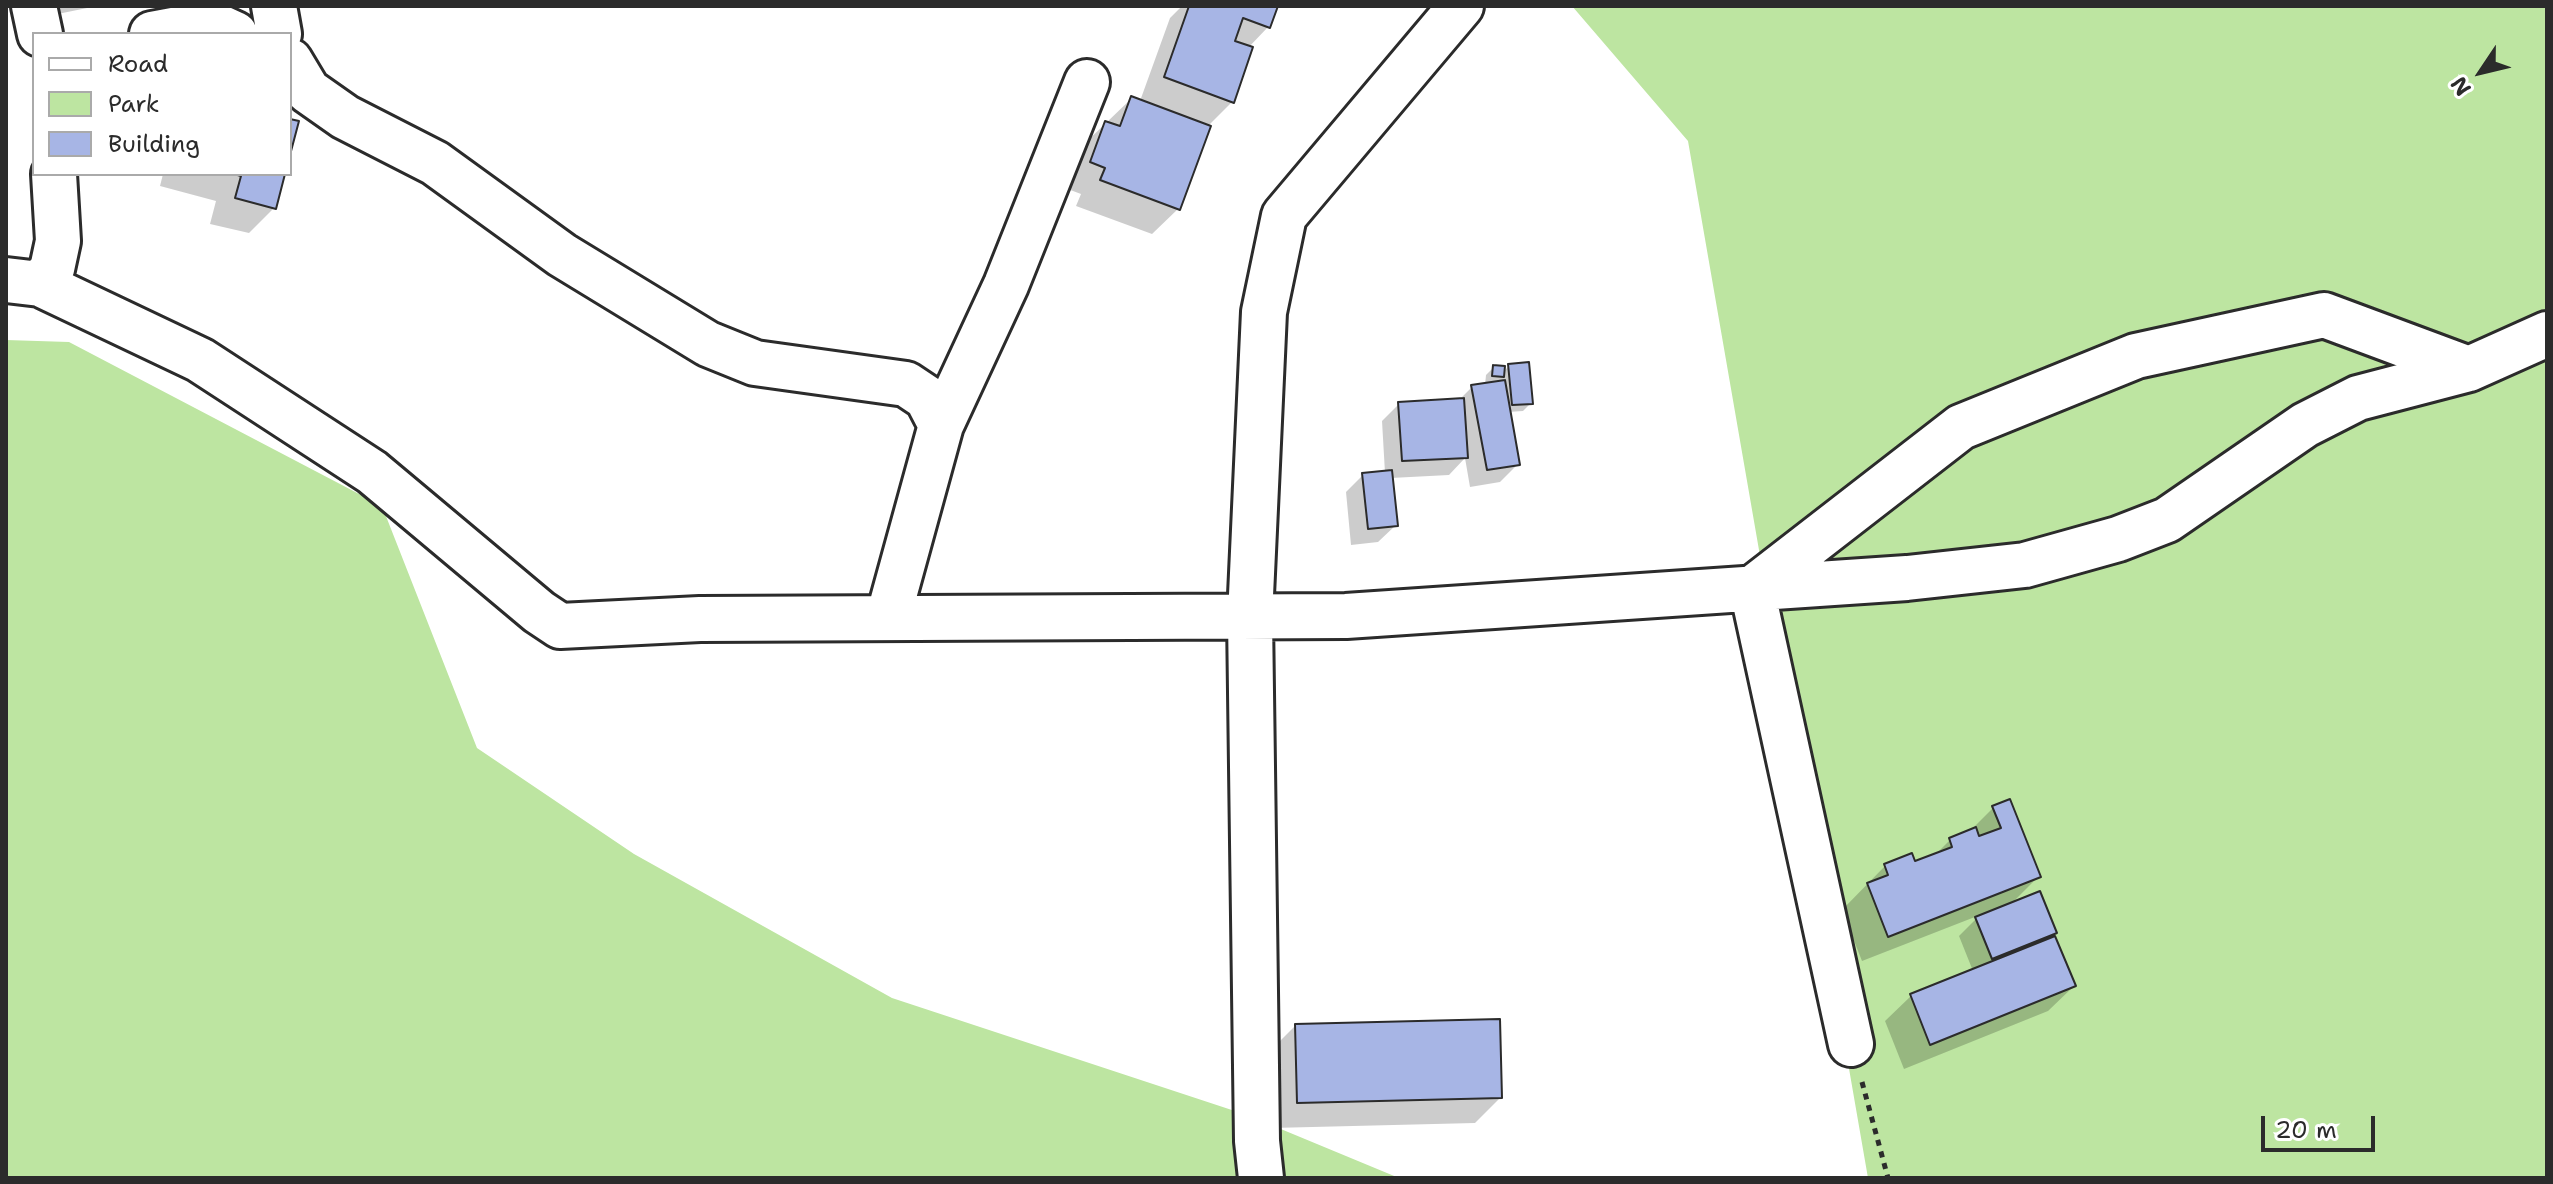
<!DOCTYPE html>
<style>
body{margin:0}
#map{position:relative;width:2553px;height:1184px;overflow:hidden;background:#fff;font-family:"Shantell Sans",sans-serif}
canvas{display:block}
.frame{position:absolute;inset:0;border:8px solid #2b2b2b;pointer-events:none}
.legend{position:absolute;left:32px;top:32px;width:260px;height:144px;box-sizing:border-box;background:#fff;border:2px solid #aaa;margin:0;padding:10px 14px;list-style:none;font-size:24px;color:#2b2b2b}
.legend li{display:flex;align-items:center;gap:16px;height:40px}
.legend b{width:40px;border:2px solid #aaa}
.north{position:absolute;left:2441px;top:32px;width:80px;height:80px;-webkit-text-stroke:6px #fff;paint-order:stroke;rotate:235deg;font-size:22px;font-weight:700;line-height:32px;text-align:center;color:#2b2b2b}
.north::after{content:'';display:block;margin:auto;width:28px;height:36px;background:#2b2b2b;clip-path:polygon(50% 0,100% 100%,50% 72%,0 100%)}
.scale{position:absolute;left:2261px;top:1116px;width:114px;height:36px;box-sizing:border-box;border:4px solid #2b2b2b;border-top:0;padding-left:10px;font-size:24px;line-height:28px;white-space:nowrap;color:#2b2b2b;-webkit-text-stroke:6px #fff;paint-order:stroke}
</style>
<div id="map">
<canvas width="2553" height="1184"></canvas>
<div class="frame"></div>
<ul class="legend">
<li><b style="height:10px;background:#fff"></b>Road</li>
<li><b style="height:22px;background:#bde5a1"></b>Park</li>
<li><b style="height:22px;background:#a7b5e5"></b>Building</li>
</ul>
<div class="north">N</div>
<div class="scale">20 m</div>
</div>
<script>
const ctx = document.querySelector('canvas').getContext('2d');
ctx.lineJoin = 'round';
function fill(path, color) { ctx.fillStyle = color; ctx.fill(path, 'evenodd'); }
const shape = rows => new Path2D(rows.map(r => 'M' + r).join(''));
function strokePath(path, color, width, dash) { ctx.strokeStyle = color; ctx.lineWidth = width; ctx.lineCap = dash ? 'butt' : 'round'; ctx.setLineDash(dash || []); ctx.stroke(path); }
fill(shape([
 [1572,6,2547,6,2547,1178,1868,1178,1688,141],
 [6,340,69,342,382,506,477,748,634,854,892,998,1247,1115,1399,1178,6,1178]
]), '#bde5a1');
fill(shape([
 [30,6,97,6,33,19],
 [1182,6,1276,6,1268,27,1248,48,1232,102,1209,125,1178,209,1152,234,1076,206,1081,194,1065,188,1080,148,1132,98,1140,101,1170,18],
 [163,174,283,174,274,208,249,233,210,224,216,201,160,186],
 [1509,366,1531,403,1523,411,1508,412,1517,465,1500,482,1470,487,1465,458,1449,475,1391,478,1396,525,1378,542,1351,545,1346,492,1363,475,1385,473,1382,421,1399,404,1458,401,1472,387,1485,385,1486,375,1494,367,1502,373],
 [1993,808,2038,877,2010,905,2055,932,2045,942,2074,986,2048,1011,1904,1069,1885,1021,1911,996,1973,971,1959,936,1980,915,1862,961,1842,910,1885,866,1914,863,1934,856,1950,840,1969,832],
 [1296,1025,1500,1098,1475,1123,1272,1128,1270,1051]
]), '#0003');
const building = shape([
 [1189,6,1278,6,1270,28,1243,18,1235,41,1253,47,1234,103,1164,77,1189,6],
 [1131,96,1211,126,1180,210,1100,180,1105,168,1090,162,1105,121,1120,126,1131,96],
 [290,119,299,121,290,155,290,119],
 [234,174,285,174,276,209,235,198,241,176,234,174],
 [1529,362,1533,404,1512,405,1508,364,1529,362],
 [1493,365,1505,366,1504,377,1492,376,1493,365],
 [1505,380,1520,465,1487,470,1471,385,1505,380],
 [1464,398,1468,458,1402,461,1398,402,1464,398],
 [1392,470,1398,526,1368,529,1362,473,1392,470],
 [2010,799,2041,877,1888,937,1867,883,1888,875,1884,864,1912,853,1915,861,1952,847,1949,838,1976,827,1979,836,2001,828,1992,806,2010,799],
 [2040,891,2057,933,1992,959,1975,917,2040,891],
 [2055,936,2076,986,1930,1045,1910,994,2055,936],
 [1500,1019,1502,1098,1297,1103,1295,1024,1500,1019]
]);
fill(building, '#a7b5e5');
strokePath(building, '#2b2b2b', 2);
const minor = shape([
 [34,6,40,34],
 [274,6,279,34],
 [152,34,211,23,235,34],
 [290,61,308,91,345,117,435,163,562,255,708,344,755,363,906,384,927,398,941,425,888,618],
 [6,280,40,284,200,360,372,472,539,612,560,626,700,619,1346,616,1907,578,2025,565,2118,539,2167,520,2305,425,2358,398,2469,369,2547,334],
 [40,284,52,269,58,241,54,174],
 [941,425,1006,285,1087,82],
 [1851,1044,1752,589,1961,427,2136,356,2324,315,2469,369],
 [1261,1178,1257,1141,1250,617,1264,312,1284,216,1461,6]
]);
strokePath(minor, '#2b2b2b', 50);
strokePath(shape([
 [1862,1082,1888,1178]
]), '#2b2b2b', 5, [6, 6]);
strokePath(minor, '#fff', 44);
</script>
